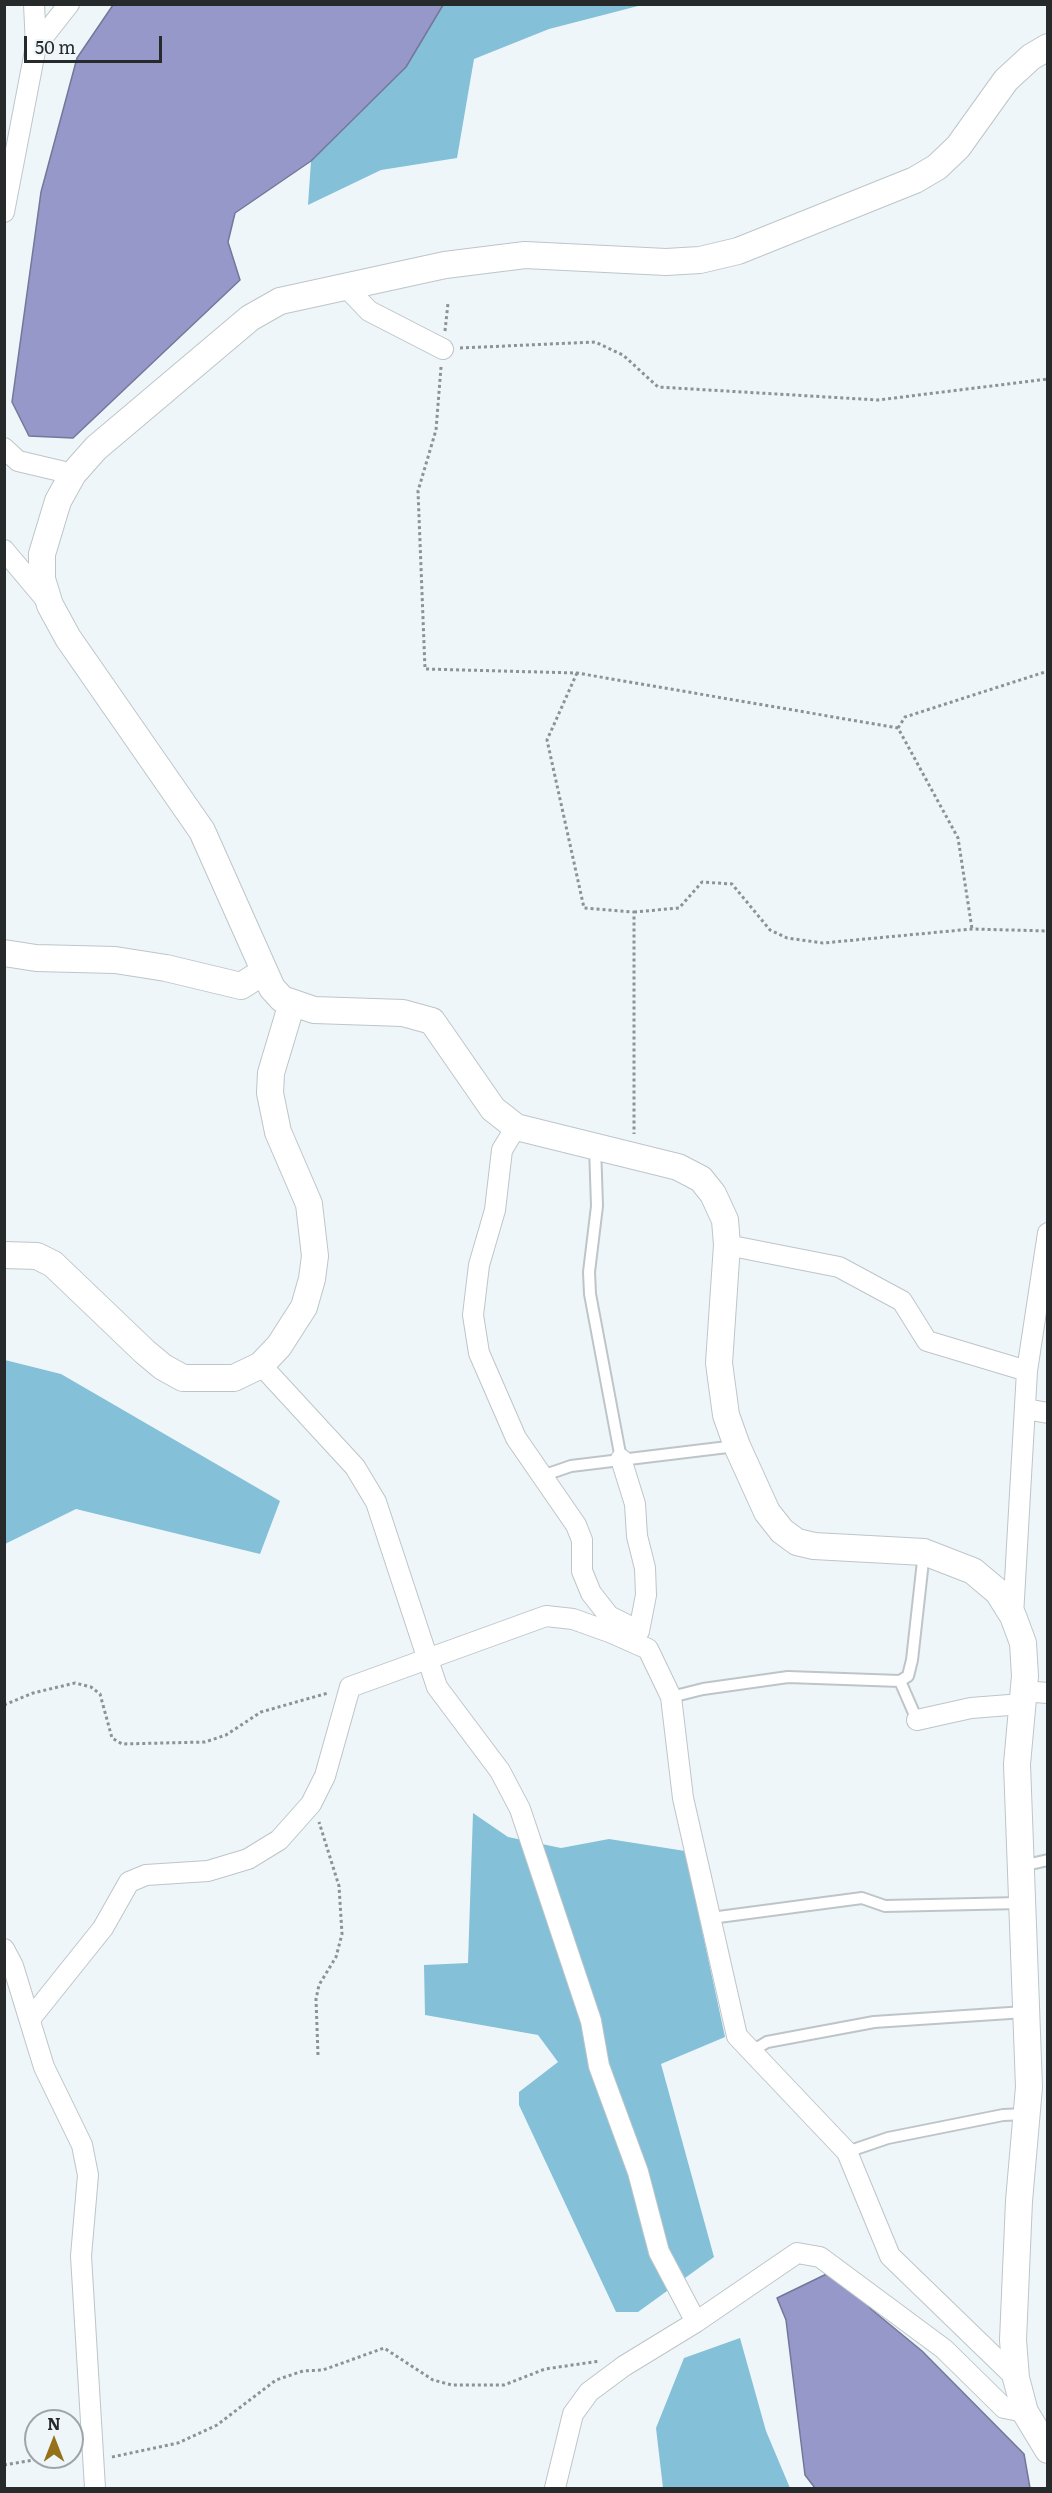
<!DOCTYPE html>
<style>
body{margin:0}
#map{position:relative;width:1052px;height:2493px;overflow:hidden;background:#eef6fa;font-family:Literata,serif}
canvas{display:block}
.frame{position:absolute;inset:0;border:6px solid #272a2b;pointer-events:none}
.north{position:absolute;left:24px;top:2409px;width:60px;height:60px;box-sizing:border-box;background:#eef6fa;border:2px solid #9ea4a7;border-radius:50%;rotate:0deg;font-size:16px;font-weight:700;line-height:24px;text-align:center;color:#272a2b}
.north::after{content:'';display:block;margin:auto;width:21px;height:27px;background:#957119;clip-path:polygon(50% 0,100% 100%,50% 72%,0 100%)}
.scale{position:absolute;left:24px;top:36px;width:138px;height:27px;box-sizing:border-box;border:3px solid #272a2b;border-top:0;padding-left:8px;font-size:18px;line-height:21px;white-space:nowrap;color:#272a2b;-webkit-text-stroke:4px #eef6fa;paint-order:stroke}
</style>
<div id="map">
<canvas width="1052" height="2493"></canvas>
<div class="frame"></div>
<div class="north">N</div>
<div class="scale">50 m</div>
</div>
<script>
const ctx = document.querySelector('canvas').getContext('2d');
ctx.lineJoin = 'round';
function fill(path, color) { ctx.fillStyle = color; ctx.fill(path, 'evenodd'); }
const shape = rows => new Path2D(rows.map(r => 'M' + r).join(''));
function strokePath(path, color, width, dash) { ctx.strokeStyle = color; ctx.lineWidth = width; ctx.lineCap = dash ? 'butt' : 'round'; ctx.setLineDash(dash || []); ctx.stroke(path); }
fill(shape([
 [443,5,642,5,549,29,474,59,457,158,381,170,308,205,311,161,406,67],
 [5,1360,61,1374,280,1501,260,1554,76,1509,5,1544],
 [473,1813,508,1837,561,1848,609,1839,685,1851,725,2037,661,2064,714,2257,638,2312,616,2312,519,2105,519,2092,558,2062,538,2035,425,2015,424,1965,468,1963],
 [740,2338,766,2431,790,2488,663,2488,656,2428,684,2358]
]), '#84c0d8');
const water = shape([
 [113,5,443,5,406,67,311,161,235,213,228,242,240,280,73,438,29,436,12,402,41,192,77,58,113,5],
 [841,2267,871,2309,922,2351,1024,2454,1030,2488,815,2488,805,2475,786,2320,777,2298,841,2267]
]);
fill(water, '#9598c8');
strokePath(water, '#747799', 1.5);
const service = shape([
 [595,1146,597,1206,589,1272,590,1294,621,1459],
 [542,1476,571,1466,736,1446],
 [900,1681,917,1720],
 [671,1697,703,1689,788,1677,900,1681,908,1676,912,1660,924,1552],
 [1022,1866,1048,1860],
 [711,1918,862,1898,885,1906,1020,1903],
 [752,2051,767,2042,874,2022,1025,2012],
 [847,2152,888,2138,1003,2115,1026,2114]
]);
const minor = shape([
 [36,46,69,4],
 [4,212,36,46,34,4],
 [347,288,369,311,443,349],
 [4,448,18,461,73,474],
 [4,550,47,601],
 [516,1127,502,1150,495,1210,479,1265,473,1315,479,1353,516,1438,576,1525,582,1540,582,1571,591,1593,609,1616,639,1631],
 [727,1245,839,1267,902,1301,927,1341,1027,1371],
 [261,1365,355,1467,376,1502,437,1687,500,1771,520,1809,591,2021,599,2066,638,2172,659,2252,696,2322],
 [1026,1409,1048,1413],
 [621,1459,635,1504,637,1536,645,1568,646,1595,639,1631],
 [1013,1616,1027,1371,1048,1233],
 [1023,1691,1048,1693],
 [917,1720,971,1708,1022,1704],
 [4,1949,13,1966,44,2067,82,2145,88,2175,81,2256,95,2488],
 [31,2018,103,1928,129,1882,146,1875,208,1871,248,1859,279,1840,311,1804,325,1776,350,1687,546,1616,573,1619,612,1633,648,1649,671,1697,683,1798,737,2036,847,2152,890,2256,1016,2378],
 [555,2488,573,2414,589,2392,624,2366,696,2322,797,2253,820,2257,944,2349,1004,2408,1025,2412]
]);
const tertiary = shape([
 [1048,47,1031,57,1006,80,958,147,937,167,915,180,738,251,700,260,666,262,525,255,445,265,280,301,250,318,96,448,73,474,58,501,42,554,42,579,50,605,68,638,202,831,272,988,282,999,314,1010,403,1013,432,1021,493,1109,516,1127,678,1167,701,1179,713,1194,725,1220,727,1245,719,1363,726,1415,737,1446,767,1512,782,1531,797,1542,814,1546,924,1552,973,1571,998,1592,1013,1616,1023,1643,1025,1676,1017,1764,1029,2087,1019,2201,1013,2340,1016,2378,1025,2412,1048,2450],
 [4,953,36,958,115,960,166,968,241,986,263,972],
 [4,1255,37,1256,53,1264,145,1352,163,1367,183,1378,234,1378,261,1365,279,1346,304,1307,312,1279,315,1256,309,1204,278,1132,270,1093,271,1073,292,1003]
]);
strokePath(service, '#bec5c8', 14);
strokePath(minor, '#bec5c8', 22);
strokePath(tertiary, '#bec5c8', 28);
strokePath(shape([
 [445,331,448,303],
 [460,348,595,342,623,355,658,387,878,400,1048,379],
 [441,367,436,430,418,491,425,669,577,673,898,728,958,838,972,929],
 [577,673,547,740,584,908,634,912,634,1134],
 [898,728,905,717,1048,671],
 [634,912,679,908,702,882,732,884,770,930,787,938,823,943,972,929,1048,931],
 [4,1705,33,1693,75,1683,91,1687,100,1694,112,1738,122,1744,205,1742,226,1735,261,1712,328,1693],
 [318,2055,316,1999,319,1985,336,1957,342,1934,339,1886,319,1822],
 [112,2457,178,2443,217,2425,276,2380,303,2371,323,2370,384,2348,433,2380,452,2385,504,2385,545,2369,600,2361],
 [4,2465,52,2457]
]), '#8d9395', 3, [3, 3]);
strokePath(service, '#fff', 10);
strokePath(minor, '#fff', 20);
strokePath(tertiary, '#fff', 26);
</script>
